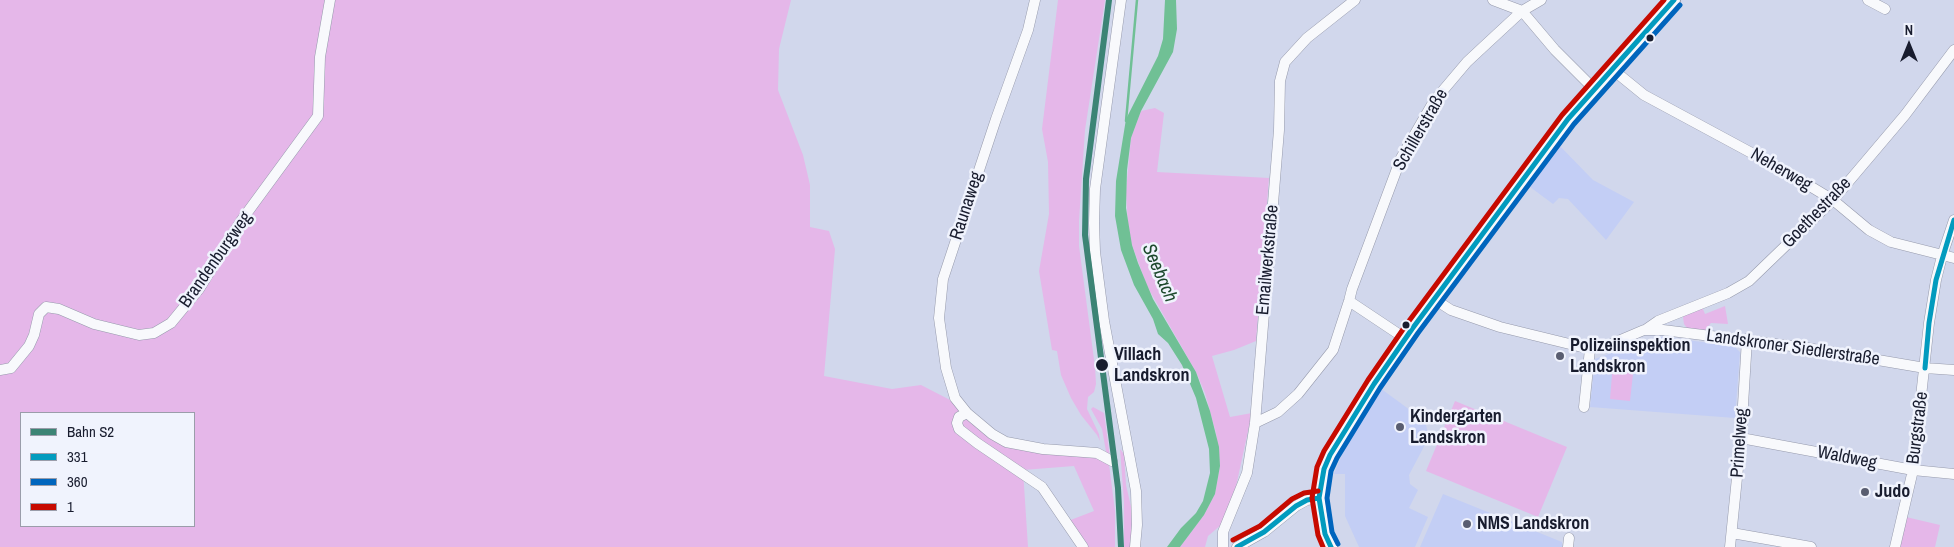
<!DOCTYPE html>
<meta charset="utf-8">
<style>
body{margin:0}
#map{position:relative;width:1954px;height:547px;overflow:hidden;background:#d1d7ec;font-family:"Archivo Narrow",sans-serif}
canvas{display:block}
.legend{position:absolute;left:20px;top:412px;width:175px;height:115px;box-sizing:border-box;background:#f0f3fd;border:1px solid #9a9daa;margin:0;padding:6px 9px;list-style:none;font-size:15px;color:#181c2e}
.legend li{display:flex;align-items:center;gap:10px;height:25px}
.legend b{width:25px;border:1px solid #9a9daa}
.north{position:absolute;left:1884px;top:20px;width:50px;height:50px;-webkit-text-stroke:4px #f0f3fd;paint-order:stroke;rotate:0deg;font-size:14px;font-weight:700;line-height:20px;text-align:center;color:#181c2e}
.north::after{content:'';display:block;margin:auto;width:18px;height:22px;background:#181c2e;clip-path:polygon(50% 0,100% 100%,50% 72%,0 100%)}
</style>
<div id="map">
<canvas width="1954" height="547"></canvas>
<ul class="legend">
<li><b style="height:6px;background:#3c8475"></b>Bahn S2</li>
<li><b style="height:6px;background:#029bbe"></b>331</li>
<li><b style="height:6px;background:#0065bd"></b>360</li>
<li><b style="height:6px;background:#c70a00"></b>1</li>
</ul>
<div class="north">N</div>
</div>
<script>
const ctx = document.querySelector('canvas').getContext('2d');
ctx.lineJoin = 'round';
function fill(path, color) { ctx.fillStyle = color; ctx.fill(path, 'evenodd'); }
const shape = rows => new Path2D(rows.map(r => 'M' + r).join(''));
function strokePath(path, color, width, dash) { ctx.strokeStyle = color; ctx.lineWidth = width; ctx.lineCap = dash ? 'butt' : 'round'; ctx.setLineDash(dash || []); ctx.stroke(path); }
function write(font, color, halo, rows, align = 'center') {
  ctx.font = font + ' "Archivo Narrow",sans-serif'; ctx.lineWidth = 5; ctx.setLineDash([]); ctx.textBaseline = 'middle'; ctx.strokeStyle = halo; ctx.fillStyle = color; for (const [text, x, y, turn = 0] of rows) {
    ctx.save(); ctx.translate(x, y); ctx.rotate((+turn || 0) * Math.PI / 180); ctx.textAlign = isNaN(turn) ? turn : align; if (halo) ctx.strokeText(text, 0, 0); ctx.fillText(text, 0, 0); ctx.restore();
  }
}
fill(shape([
 [1557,143,1593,180,1634,202,1606,240,1568,199,1559,198,1553,204,1526,184],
 [1663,337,1734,346,1740,352,1735,418,1590,407,1595,359,1644,341],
 [1380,388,1425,421,1429,437,1409,475,1410,484,1418,490,1409,508,1428,517,1415,547,1359,547,1345,516,1345,474,1334,474,1352,430],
 [1443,494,1562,542,1562,547,1420,547]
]), '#c3cef5');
fill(shape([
 [0,0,791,0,779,49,778,90,803,155,810,185,810,227,829,231,835,249,824,376,892,389,921,385,954,402,977,428,1049,452,1101,459,1109,464,1115,511,1115,547,1085,547,1068,521,1094,511,1074,466,1023,470,1028,547,0,547],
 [21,413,194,413,194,526,21,526],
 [1058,0,1105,0,1085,130,1079,221,1079,246,1095,367,1096,384,1094,392,1088,397,1087,409,1099,434,1100,441,1097,435,1081,415,1071,398,1061,375,1057,351,1052,350,1039,271,1049,214,1048,162,1042,129],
 [1155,108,1164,113,1157,172,1269,178,1256,341,1234,350,1212,356,1230,417,1252,413,1235,491,1221,525,1208,536,1205,547,1180,547,1204,515,1215,494,1220,466,1216,433,1205,393,1196,372,1147,286,1132,245,1128,225,1126,192,1131,138,1141,111],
 [1725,306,1728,324,1711,323,1704,331,1687,328,1684,324,1683,317,1686,314,1702,307,1705,314],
 [1613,363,1634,365,1630,401,1610,399],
 [1455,401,1567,447,1538,517,1426,471],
 [1093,407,1104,413,1110,458,1107,457,1102,429,1091,409],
 [1120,449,1124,454,1126,485,1132,511,1131,547,1124,547,1124,502],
 [1906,517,1940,525,1935,547,1898,547]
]), '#e5b7e9');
fill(shape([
 [1165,0,1176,0,1177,29,1173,52,1141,111,1131,138,1127,170,1126,208,1132,245,1138,263,1153,299,1196,372,1210,411,1219,447,1220,466,1215,494,1204,515,1180,547,1167,547,1181,528,1196,513,1203,501,1210,473,1209,449,1196,398,1182,365,1168,343,1158,334,1153,319,1134,285,1121,250,1115,216,1116,181,1126,119,1158,56,1163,39]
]), '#70c095');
strokePath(shape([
 [1126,121,1137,0]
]), '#70c095', 2.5);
const minor = shape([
 [1035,0,1028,30,996,119,943,279,939,318,946,368,955,398,967,413,992,434,1006,442,1043,449,1097,453,1112,461],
 [1121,0,1095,189,1094,223,1095,252,1104,321,1136,491,1137,525,1135,547],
 [1493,0,1522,11,1555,50,1594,89],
 [1868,0,1885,9],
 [1612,69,1644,95,1785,171,1833,200,1869,230,1891,242,1954,258],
 [1434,299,1451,310,1500,327,1590,349,1611,344,1644,330,1663,330,1807,348,1925,368,1954,370],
 [1349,301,1406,339],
 [1645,330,1658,321,1728,293,1749,281,1833,200,1905,115,1954,50],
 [0,370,11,368,29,346,34,335,39,314,46,307,59,309,94,324,139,335,154,333,171,323,199,289,241,221,318,116,320,57,330,0],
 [1584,407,1590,349],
 [967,413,959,417,957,423,959,429,977,443,1042,487,1083,547],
 [1255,423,1278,412,1298,394,1333,350,1349,301,1352,289,1401,158,1434,101,1467,62,1482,48,1522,11,1541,0],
 [1741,438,1913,470,1954,474],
 [1732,533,1811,547],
 [1223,547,1223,532,1247,473,1255,423,1279,130,1280,81,1285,62,1307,38,1355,0],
 [1237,547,1264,532,1296,506,1307,500,1319,498],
 [1568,547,1569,538],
 [1730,547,1741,438,1747,339],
 [1895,547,1913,470,1929,323,1936,280,1942,256,1954,220]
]);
const major = shape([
 [1331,547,1325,534,1321,514,1319,498,1324,469,1330,455,1374,384,1412,329,1568,119,1674,0]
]);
strokePath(minor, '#969aac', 11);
strokePath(major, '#969aac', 14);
strokePath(minor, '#f8f9fc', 10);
strokePath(major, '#f8f9fc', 12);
strokePath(shape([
 [1925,368,1929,323,1936,280,1954,220],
 [1237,547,1264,532,1296,506,1307,500,1319,498],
 [1331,547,1325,534,1319,498,1324,469,1330,455,1374,384,1412,329,1568,119,1674,0]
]), '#029bbe', 5);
strokePath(shape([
 [1338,544,1332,532,1327,498,1331,471,1337,458,1380,388,1418,333,1574,124,1680,5]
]), '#0065bd', 5);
strokePath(shape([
 [1233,540,1260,526,1292,499,1304,493,1318,491],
 [1323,547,1318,535,1312,498,1317,467,1324,451,1368,380,1406,325,1562,115,1664,0]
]), '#c70a00', 5);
strokePath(shape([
 [1109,0,1086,179,1085,235,1118,488,1121,547]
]), '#3c8475', 6);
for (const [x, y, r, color] of [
 [1650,38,4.5,"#181c2e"],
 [1406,325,4.5,"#181c2e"],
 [1560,356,5,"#595d70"],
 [1102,365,7,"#181c2e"],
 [1400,427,5,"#595d70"],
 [1865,492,5,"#595d70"],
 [1467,524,5,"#595d70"]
]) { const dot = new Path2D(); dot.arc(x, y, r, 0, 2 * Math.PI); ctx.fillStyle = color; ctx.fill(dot); strokePath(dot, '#f0f3fd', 2); }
write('18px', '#181c2e', '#f0f3fd', [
 ["Schillerstraße",1421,130,-60],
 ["Neherweg",1781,170,30],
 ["Raunaweg",967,206,-72],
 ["Goethestraße",1817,213,-46],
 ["Brandenburgweg",216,260,-55],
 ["Emailwerkstraße",1268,260,-85],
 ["Landskroner Siedlerstraße",1793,348,8],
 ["Burgstraße",1918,428,-83],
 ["Primelweg",1740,443,-86],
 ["Waldweg",1847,458,11]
]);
write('bold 18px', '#181c2e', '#f0f3fd', [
 ["Polizeiinspektion",1570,346],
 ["Landskron",1570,367],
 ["Kindergarten",1410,417],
 ["Landskron",1410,438],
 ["Judo",1875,492],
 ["NMS Landskron",1477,524]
], 'left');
write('bold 18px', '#181c2e', '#f0f3fd', [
 ["Villach",1114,355],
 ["Landskron",1114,376]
], 'left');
write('italic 19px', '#1d492d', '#f0f3fd', [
 ["Seebach",1159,273,67]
]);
</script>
